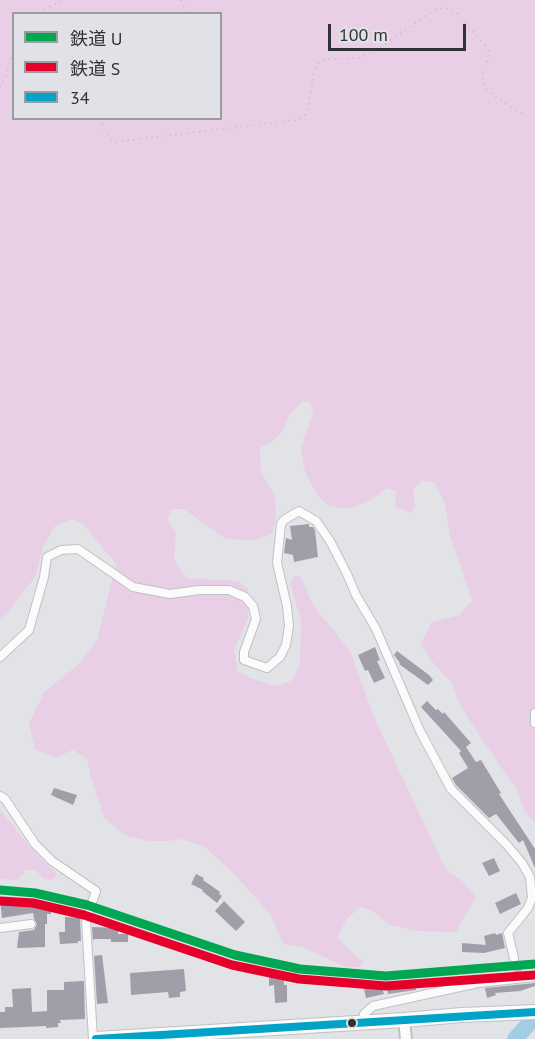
<!DOCTYPE html>
<meta charset="utf-8">
<style>
body{margin:0}
#map{position:relative;width:535px;height:1039px;overflow:hidden;background:#e2e3e7;font-family:"PT Sans","Noto Sans JP",sans-serif}
canvas{display:block}
.legend{position:absolute;left:12px;top:12px;width:210px;height:108px;box-sizing:border-box;background:#e1e2e8;border:2px solid #9b9ca0;margin:0;padding:8px 10px;list-style:none;font-size:18px;color:#323234}
.legend li{display:flex;align-items:center;gap:12px;height:30px}
.legend b{width:30px;border:2px solid #9b9ca0}
.scale{position:absolute;left:328px;top:24px;width:138px;height:27px;box-sizing:border-box;border:3px solid #323234;border-top:0;padding-left:8px;font-size:18px;line-height:21px;white-space:nowrap;color:#323234;-webkit-text-stroke:4px #e1e2e8;paint-order:stroke}
</style>
<div id="map">
<canvas width="535" height="1039"></canvas>
<ul class="legend">
<li><b style="height:8px;background:#00a651"></b>鉄道 U</li>
<li><b style="height:8px;background:#e4002b"></b>鉄道 S</li>
<li><b style="height:8px;background:#02a3c6"></b>34</li>
</ul>
<div class="scale">100 m</div>
</div>
<script>
const ctx = document.querySelector('canvas').getContext('2d');
ctx.lineJoin = 'round';
function fill(path, color) { ctx.fillStyle = color; ctx.fill(path, 'evenodd'); }
const shape = rows => new Path2D(rows.map(r => 'M' + r).join(''));
function strokePath(path, color, width, dash) { ctx.strokeStyle = color; ctx.lineWidth = width; ctx.lineCap = dash ? 'butt' : 'round'; ctx.setLineDash(dash || []); ctx.stroke(path); }
fill(shape([
 [0,0,535,0,535,823,524,811,518,792,469,720,459,702,453,685,429,658,421,643,432,622,460,615,472,600,450,536,445,504,434,482,422,481,413,489,415,508,411,513,395,507,396,491,387,488,371,500,347,509,327,505,317,495,305,472,301,448,313,413,310,403,302,401,288,417,283,431,274,440,260,448,261,473,275,495,276,520,272,534,256,540,226,539,184,509,172,509,168,519,176,534,174,559,186,578,238,581,248,589,248,619,234,650,238,671,250,678,276,686,293,680,300,662,301,621,290,582,294,576,301,577,313,605,350,651,374,717,446,870,462,881,476,897,456,932,416,931,390,925,371,910,360,907,346,920,337,938,363,962,360,967,346,967,302,947,283,944,271,915,234,874,205,847,181,839,169,841,149,841,127,836,104,818,90,774,87,759,73,750,56,757,35,750,29,724,44,692,79,664,97,640,116,564,83,524,72,519,54,527,42,549,36,576,8,612,0,619],
 [14,14,220,14,220,118,14,118],
 [0,810,36,854,57,874,53,880,43,879,36,870,26,870,23,875,16,880,0,879]
]), '#e9cfe6');
strokePath(shape([
 [515,1039,535,1017]
]), '#a3cde2', 16);
fill(shape([
 [309,524,309,527,313,527,315,530,318,557,294,562,293,555,284,553,286,538,292,540,290,526],
 [375,647,380,660,377,661,385,678,374,683,368,670,365,671,358,655],
 [397,651,429,675,433,680,428,685,399,664,400,663,394,655],
 [427,701,436,710,438,709,443,714,444,712,471,743,466,747,476,762,481,760,501,793,499,794,535,849,535,868,523,840,519,843,496,814,489,818,456,785,452,778,468,768,459,753,461,751,421,707],
 [54,788,77,795,73,805,51,795],
 [494,858,500,871,489,876,482,863],
 [196,874,204,878,203,880,220,892,219,894,222,896,217,903,202,891,203,890,191,884],
 [516,893,521,904,500,914,495,903],
 [13,898,13,903,28,900,28,904,51,904,51,914,47,914,47,924,45,924,45,947,17,948,19,932,34,930,37,924,34,919,33,913,2,918,0,900],
 [224,901,245,922,236,931,215,911],
 [65,917,80,918,81,941,78,941,78,943,60,944,59,932,65,932],
 [92,927,118,928,118,934,128,934,128,942,111,942,111,939,94,939,93,941],
 [495,933,496,935,502,933,505,948,484,953,462,952,462,943,486,945,484,936],
 [102,955,108,1003,97,1004,94,956],
 [184,969,186,991,180,992,180,997,169,998,168,992,131,995,130,973],
 [284,975,284,985,287,985,287,1002,275,1003,274,985,269,986,269,976],
 [84,981,85,1019,60,1020,61,1023,58,1023,58,1027,46,1028,46,1026,0,1028,0,1012,5,1012,5,1007,13,1007,12,989,31,988,32,1012,47,1011,47,990,64,990,64,982],
 [415,983,416,990,388,994,387,987],
 [535,983,535,986,520,991,495,993,496,995,487,998,485,988],
 [381,985,384,994,366,998,364,989]
]), '#a29ea9');
strokePath(shape([
 [514,958,518,973]
]), '#bfc0c3', 8, [8, 4]);
const street = shape([
 [0,657,29,630,44,577,47,557,61,550,78,549,133,587,170,594,199,590,229,590,245,597,253,606,256,619,244,652,244,660,267,668,280,657,286,645,289,626,287,606,277,563,281,524,284,520,299,511,316,521,330,541,347,574,356,595,376,629,420,731,451,789,506,844,522,863,530,877,532,898,528,908,508,933,514,958],
 [535,713,535,723],
 [0,796,5,799,35,844,52,861,96,891,86,920,93,1039],
 [0,928,31,924],
 [363,1023,364,1014,373,1006,478,983,535,977]
]);
const secondary = shape([
 [404,1020,406,1039]
]);
const highway = shape([
 [96,1039,404,1020,462,1015,535,1012]
]);
strokePath(street, '#c0c1c4', 10);
strokePath(secondary, '#c0c1c4', 14);
strokePath(highway, '#c0c1c4', 16);
strokePath(shape([
 [181,0,187,14],
 [40,14,46,8,65,0],
 [0,87,5,78,14,47],
 [100,118,103,129,114,142,297,120,305,116,309,103,314,72,319,62,328,59,358,58,375,51,434,10,443,8,455,11,489,50,487,63,482,76,484,87,497,98,523,114]
]), '#c2c2c2', 1.5, [1.5, 4.5]);
strokePath(street, '#fbfbfb', 8);
strokePath(secondary, '#fbfbfb', 10);
strokePath(highway, '#fbfbfb', 14);
strokePath(shape([
 [96,1039,535,1012]
]), '#02a3c6', 8);
strokePath(shape([
 [0,890,35,893,87,905,235,955,300,969,386,976,535,964]
]), '#00a651', 9);
strokePath(shape([
 [0,901,33,903,84,915,232,965,299,979,386,986,535,975]
]), '#e4002b', 9);
for (const [x, y, r, color] of [
 [352,1023,5,"#323234"]
]) { const dot = new Path2D(); dot.arc(x, y, r, 0, 2 * Math.PI); ctx.fillStyle = color; ctx.fill(dot); strokePath(dot, '#e1e2e8', 2); }
</script>
